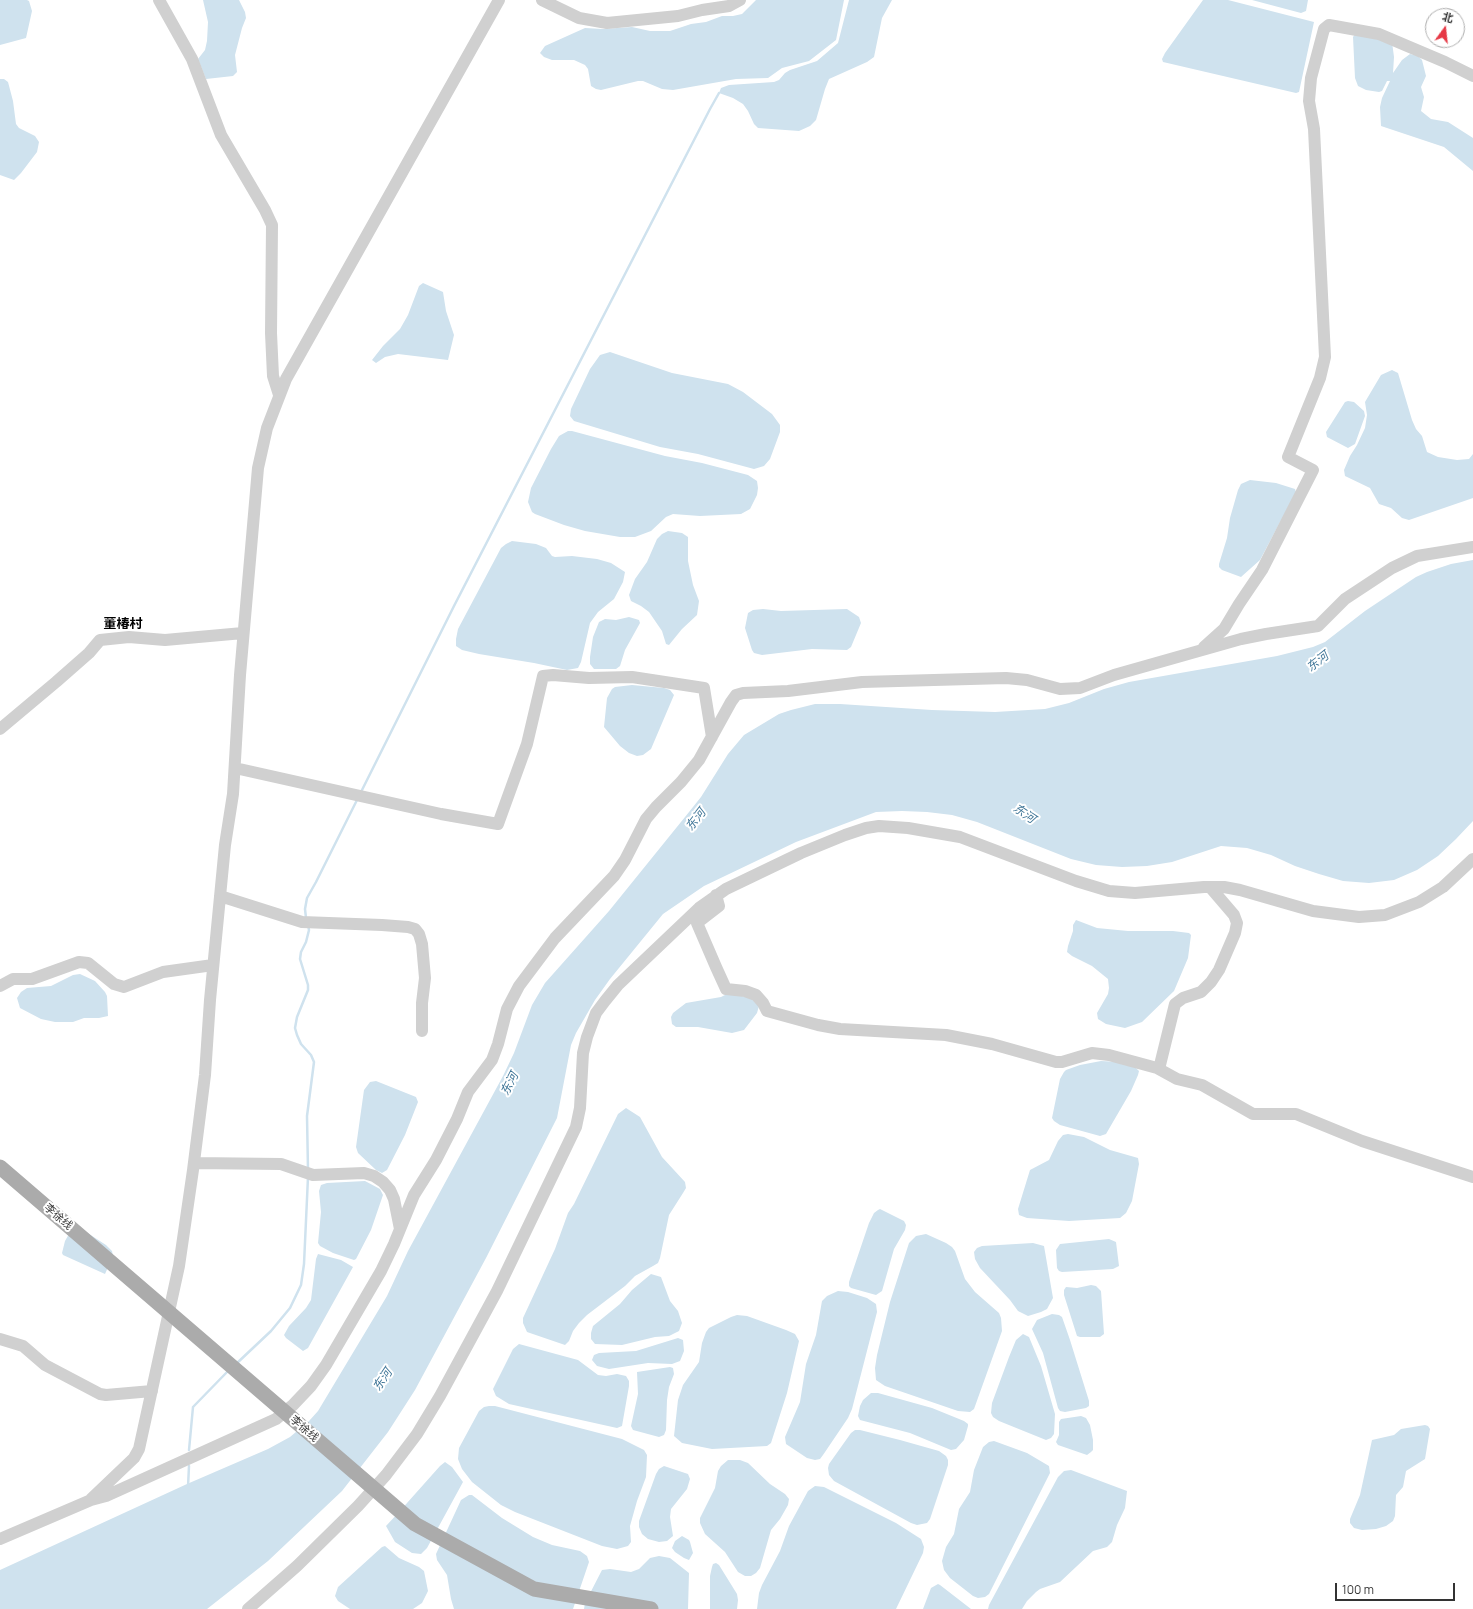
<!DOCTYPE html>
<meta charset="utf-8">
<style>
body{margin:0}
#map{position:relative;width:1473px;height:1609px;overflow:hidden;background:#fff;font-family:Manrope,"Noto Sans SC",sans-serif}
canvas{display:block}
.north{position:absolute;left:1425px;top:8px;width:40px;height:40px;box-sizing:border-box;background:#fff;border:1px solid #adadad;border-radius:50%;rotate:15deg;font-size:11px;font-weight:700;line-height:16px;text-align:center;color:#333}
.north::after{content:'';display:block;margin:auto;width:14px;height:18px;background:#e63946;clip-path:polygon(50% 0,100% 100%,50% 72%,0 100%)}
.scale{position:absolute;left:1335px;top:1583px;width:120px;height:18px;box-sizing:border-box;border:2px solid #333;border-top:0;padding-left:5px;font-size:12px;line-height:14px;white-space:nowrap;color:#333;-webkit-text-stroke:3px #fff;paint-order:stroke}
</style>
<div id="map">
<canvas width="1473" height="1609"></canvas>
<div class="north">北</div>
<div class="scale">100 m</div>
</div>
<script>
const ctx = document.querySelector('canvas').getContext('2d');
ctx.lineJoin = 'round';
function fill(path, color) { ctx.fillStyle = color; ctx.fill(path, 'evenodd'); }
const shape = rows => new Path2D(rows.map(r => 'M' + r).join(''));
function strokePath(path, color, width, dash) { ctx.strokeStyle = color; ctx.lineWidth = width; ctx.lineCap = dash ? 'butt' : 'round'; ctx.setLineDash(dash || []); ctx.stroke(path); }
function write(font, color, halo, rows, align = 'center') {
  ctx.font = font + ' Manrope,"Noto Sans SC",sans-serif'; ctx.lineWidth = 4; ctx.setLineDash([]); ctx.textBaseline = 'middle'; ctx.strokeStyle = halo; ctx.fillStyle = color; for (const [text, x, y, turn = 0] of rows) {
    ctx.save(); ctx.translate(x, y); ctx.rotate((+turn || 0) * Math.PI / 180); ctx.textAlign = isNaN(turn) ? turn : align; if (halo) ctx.strokeText(text, 0, 0); ctx.fillText(text, 0, 0); ctx.restore();
  }
}
fill(shape([
 [0,0,27,0,29,1,32,11,26,38,0,45],
 [203,0,239,0,245,12,246,18,242,28,235,55,237,72,233,76,206,79,198,59,205,50,207,41,208,22],
 [756,0,844,0,836,40,809,61,782,68,768,78,736,79,673,90,662,89,643,81,638,81,601,90,596,89,591,86,588,69,585,65,574,60,552,60,544,57,540,53,545,46,585,28,603,29,632,27,650,31,670,31,691,24,706,22,722,16,733,16,742,14],
 [849,0,892,0,882,18,874,57,867,62,829,79,825,89,816,120,810,126,799,131,758,128,754,124,748,111,743,104,733,98,719,93,721,88,729,85,774,82,779,80,785,73,790,70,817,61,838,43],
 [1203,0,1228,0,1314,22,1299,92,1296,93,1163,62,1162,59,1165,53],
 [1252,0,1308,0,1306,11,1301,13],
 [1355,34,1392,42,1394,57,1393,73,1402,60,1410,54,1418,56,1422,60,1426,76,1421,87,1424,97,1421,111,1431,119,1448,122,1473,138,1473,171,1444,147,1381,126,1380,107,1382,98,1390,81,1387,81,1382,91,1379,92,1366,90,1358,86,1355,78,1353,37],
 [0,79,4,79,8,82,13,101,16,124,19,128,35,136,39,142,37,152,21,173,14,180,0,175],
 [423,283,443,292,446,311,454,335,448,360,398,354,385,357,376,363,372,360,383,346,400,329,408,315,419,286],
 [610,352,672,373,728,384,743,392,772,414,780,425,780,432,770,459,764,466,754,469,698,454,660,447,574,421,570,416,571,409,590,369,600,355],
 [1392,370,1398,373,1412,420,1416,429,1422,436,1427,452,1438,457,1457,460,1469,459,1473,454,1473,498,1409,520,1402,518,1391,508,1379,504,1370,488,1345,476,1344,470,1350,456,1357,445,1365,428,1367,415,1365,402,1381,375],
 [1348,401,1354,402,1364,411,1365,416,1355,444,1348,448,1327,437,1326,432,1345,402],
 [568,431,572,431,665,456,702,463,748,475,757,481,758,488,757,495,750,509,741,514,700,516,673,514,666,517,651,531,635,537,620,537,585,531,564,525,535,514,532,512,528,502,531,488,551,449,559,436],
 [1250,480,1276,483,1295,489,1296,492,1260,560,1241,577,1222,570,1219,567,1219,564,1227,538,1230,518,1238,490,1241,484],
 [668,531,682,533,688,537,688,561,693,585,699,601,697,615,682,629,669,645,666,644,662,631,649,612,641,606,631,601,629,595,635,579,647,562,657,539,662,534],
 [512,541,536,544,546,548,552,556,555,557,572,556,597,559,611,563,625,572,623,582,614,599,598,612,590,623,581,662,578,668,567,670,534,663,479,654,462,650,456,646,456,639,458,629,501,548,506,544],
 [1473,560,1473,821,1456,839,1438,856,1417,870,1394,880,1369,883,1343,881,1319,874,1295,866,1271,855,1247,848,1221,846,1172,862,1147,866,1122,867,1096,865,1071,859,977,822,952,815,927,812,902,811,876,812,796,842,704,886,663,914,610,979,595,1000,576,1033,571,1045,557,1118,486,1258,415,1390,388,1432,342,1491,268,1561,207,1609,0,1609,0,1570,187,1484,268,1449,290,1437,309,1421,318,1411,387,1296,408,1251,503,1076,514,1053,532,1005,545,983,609,911,685,817,701,797,728,754,744,735,779,714,791,710,815,704,840,704,932,710,995,712,1045,709,1069,703,1104,689,1129,682,1277,656,1313,647,1325,642,1365,611,1416,577,1427,572,1451,564],
 [763,609,781,611,847,609,859,617,861,623,851,647,847,650,812,649,762,655,754,653,752,650,745,628,748,613,753,610],
 [629,617,639,620,640,623,625,650,620,666,616,669,594,669,590,664,590,657,593,637,599,622,605,619,616,620],
 [632,685,664,688,670,690,674,695,651,749,643,755,637,756,629,753,620,746,604,727,607,698,612,689,615,687],
 [1076,920,1097,928,1128,931,1173,931,1189,933,1191,935,1188,958,1174,991,1142,1022,1125,1028,1106,1024,1098,1019,1097,1013,1108,994,1109,988,1108,979,1092,966,1072,956,1067,952,1068,946,1073,931,1073,925],
 [80,974,95,981,105,992,107,996,108,1016,99,1018,84,1018,73,1022,55,1022,41,1019,20,1008,17,998,21,992,27,988,51,986,73,975],
 [729,993,754,999,759,1006,757,1013,744,1030,732,1033,698,1027,676,1027,672,1024,671,1017,673,1013,686,1003,721,997],
 [1101,1061,1119,1062,1136,1068,1139,1071,1138,1075,1131,1091,1106,1134,1100,1136,1060,1125,1054,1121,1052,1118,1060,1079,1064,1072,1066,1070,1080,1065],
 [376,1081,416,1097,418,1102,405,1135,387,1170,382,1173,376,1170,358,1153,356,1147,364,1090,370,1082],
 [626,1108,640,1117,662,1157,685,1182,686,1188,683,1193,669,1215,660,1258,658,1263,653,1266,635,1276,625,1286,587,1315,579,1323,573,1331,569,1341,565,1345,527,1332,523,1323,523,1318,555,1249,568,1213,574,1204,618,1114],
 [1068,1134,1084,1137,1110,1150,1138,1158,1139,1164,1132,1201,1126,1213,1120,1218,1069,1221,1027,1218,1019,1215,1018,1209,1030,1170,1049,1160,1058,1141,1063,1135],
 [365,1181,380,1189,383,1195,371,1230,356,1259,354,1260,333,1253,320,1246,318,1243,321,1212,319,1191,321,1185,327,1183],
 [880,1209,904,1221,906,1225,905,1230,894,1249,882,1291,876,1295,851,1288,849,1286,849,1282,869,1223,874,1213,878,1210],
 [86,1232,106,1245,112,1251,113,1256,105,1274,63,1255,62,1253,65,1241,69,1234],
 [926,1234,946,1243,952,1247,955,1251,965,1279,975,1292,999,1313,1001,1318,1002,1331,974,1409,970,1412,958,1411,885,1386,876,1380,875,1368,877,1355,890,1302,909,1243,916,1236],
 [1109,1239,1116,1242,1119,1266,1113,1269,1062,1272,1059,1271,1057,1268,1056,1250,1060,1244],
 [1033,1243,1044,1246,1053,1298,1047,1309,1041,1312,1028,1316,1018,1311,1010,1300,980,1268,975,1259,974,1252,977,1248,982,1246],
 [318,1254,341,1260,353,1267,308,1348,303,1351,286,1338,284,1335,289,1326,306,1308,311,1300,316,1259],
 [651,1274,661,1277,670,1301,678,1311,682,1323,679,1331,669,1336,655,1337,622,1345,595,1344,591,1339,591,1333,593,1326,620,1304,632,1290],
 [1091,1285,1096,1286,1101,1291,1104,1334,1100,1337,1080,1337,1077,1336,1064,1295,1064,1290,1066,1287,1077,1288],
 [838,1291,848,1292,867,1298,876,1304,877,1312,852,1409,848,1418,823,1455,820,1459,815,1460,807,1458,786,1444,785,1437,800,1402,806,1364,816,1335,822,1301,827,1296],
 [1052,1314,1059,1315,1062,1317,1070,1340,1089,1401,1089,1406,1086,1408,1065,1412,1060,1411,1058,1408,1043,1353,1032,1329,1037,1320],
 [737,1315,747,1316,786,1330,795,1334,799,1341,787,1393,771,1443,767,1446,712,1449,682,1443,674,1436,678,1400,683,1385,699,1362,702,1343,706,1332,709,1328,731,1317],
 [1023,1334,1029,1337,1041,1366,1055,1414,1054,1434,1051,1438,1046,1440,999,1421,993,1417,991,1413,992,1403,1009,1357,1016,1340],
 [678,1338,683,1340,684,1351,680,1361,672,1364,648,1363,609,1369,597,1366,592,1360,594,1355,599,1353,636,1351],
 [519,1344,578,1360,598,1375,606,1376,617,1374,626,1376,629,1381,629,1386,622,1426,617,1428,509,1404,496,1396,493,1389,513,1349],
 [670,1367,673,1368,674,1374,669,1387,667,1400,666,1430,664,1435,659,1437,633,1430,631,1426,638,1394,637,1372],
 [871,1393,878,1393,932,1408,964,1421,968,1424,968,1426,964,1440,956,1449,951,1450,910,1433,860,1420,858,1416,860,1406,863,1400],
 [489,1406,495,1406,622,1439,644,1450,647,1455,646,1477,637,1501,630,1526,631,1542,628,1546,617,1549,602,1546,515,1512,501,1505,472,1482,462,1469,458,1459,459,1448,479,1411,484,1407],
 [1081,1416,1086,1418,1090,1425,1093,1440,1093,1450,1091,1452,1087,1455,1058,1445,1056,1442,1059,1435,1059,1422,1061,1419],
 [1425,1425,1428,1426,1430,1429,1425,1459,1406,1471,1403,1487,1396,1495,1395,1516,1393,1521,1386,1526,1376,1529,1362,1530,1354,1528,1350,1523,1350,1519,1360,1495,1372,1440,1394,1435,1401,1429],
 [855,1430,860,1430,900,1440,939,1451,946,1456,948,1460,948,1465,930,1519,927,1523,917,1525,911,1523,834,1481,829,1475,828,1468,829,1464,851,1433],
 [994,1441,1027,1453,1049,1466,1050,1473,989,1594,985,1597,978,1598,973,1596,950,1578,944,1570,942,1561,946,1547,954,1534,959,1509,970,1492,974,1470,983,1447,989,1442],
 [728,1460,740,1460,748,1463,770,1484,785,1494,789,1499,788,1505,780,1519,771,1530,760,1568,756,1573,751,1576,745,1576,738,1572,725,1552,705,1534,700,1523,700,1518,715,1488,718,1471,721,1466],
 [445,1462,452,1467,463,1482,427,1548,421,1554,412,1553,395,1542,386,1526,399,1512,440,1466],
 [664,1466,688,1474,690,1479,687,1489,671,1509,670,1517,673,1536,667,1541,659,1542,648,1539,642,1534,639,1527,639,1521,656,1474,659,1469],
 [1071,1470,1127,1491,1125,1508,1117,1525,1112,1542,1107,1547,1093,1551,1060,1582,1040,1589,1036,1592,1027,1601,1022,1609,988,1609,989,1605,1058,1477,1064,1471],
 [815,1486,824,1487,896,1523,921,1539,924,1547,923,1553,896,1609,757,1609,759,1593,762,1585,780,1551,789,1526,808,1491],
 [469,1495,472,1495,502,1518,533,1537,552,1545,580,1551,587,1556,589,1562,573,1609,454,1609,451,1599,447,1575,437,1560,436,1554,461,1500],
 [682,1536,689,1540,690,1542,693,1553,689,1560,684,1558,675,1552,672,1548,675,1541],
 [385,1546,399,1558,419,1567,424,1571,428,1591,422,1603,413,1609,350,1609,338,1601,335,1596,338,1587,382,1547],
 [659,1556,670,1558,689,1573,688,1609,584,1609,585,1603,602,1570,610,1569,631,1572,639,1569,650,1558],
 [716,1563,719,1565,737,1594,738,1600,737,1609,710,1609,710,1576,712,1567,713,1564],
 [938,1584,940,1585,971,1609,923,1609,931,1588]
]), '#cfe2ee');
strokePath(shape([
 [361,792,454,606,710,109,719,93],
 [306,918,305,909,307,898,316,882,358,798],
 [308,925,309,930,306,942,301,952,300,959,308,985,308,990,297,1017,295,1028,297,1035,301,1044,311,1055,314,1062,307,1116,308,1170],
 [236,1364,271,1331,290,1308,301,1285,304,1264,308,1177],
 [189,1450,193,1407,229,1370],
 [188,1487,189,1466]
]), '#cfe2ee', 2.5);
strokePath(shape([
 [159,0,192,59,221,135,265,210,272,225,271,333,273,376,279,395],
 [542,0,579,18,607,23,678,16,702,10,729,6,740,0],
 [1204,647,1224,629,1239,604,1262,570,1313,470,1288,457,1320,378,1325,357,1314,129,1309,101,1311,78,1324,29,1329,25,1379,34,1445,62,1473,76],
 [0,729,56,682,89,653,100,640,129,637,165,640,243,633],
 [235,768,441,814,498,824,527,744,543,676,553,675,589,678,632,677,704,688,712,737],
 [716,895,719,906,697,923,716,967,726,989,745,991,756,995,763,1003,767,1011,818,1025,840,1029,946,1035,992,1044,1056,1062,1062,1062,1092,1053,1109,1055,1157,1068,1177,1079,1202,1085,1253,1114,1296,1114,1362,1141,1473,1177],
 [220,896,302,922,382,925,408,927,415,929,419,934,422,944,425,978,422,1003,422,1031],
 [0,986,13,979,32,979,79,962,88,963,114,984,124,987,163,972,213,965],
 [1159,1069,1175,1004,1183,998,1201,992,1211,982,1219,970,1235,933,1237,923,1234,915,1210,887],
 [194,1163,281,1164,313,1175,364,1173,374,1176,383,1182,390,1190,394,1199,400,1229],
 [0,1339,23,1346,45,1365,100,1394,106,1395,152,1391],
 [91,1499,134,1458,139,1449,179,1266,193,1170,205,1075,210,1000,225,845,233,794,240,675,258,468,267,428,286,379,499,0],
 [0,1539,91,1500,106,1496,276,1419,293,1405,311,1386,326,1365,381,1271,394,1244,414,1195,436,1160,457,1119,468,1092,492,1060,498,1044,507,1009,519,986,555,938,614,876,625,860,646,819,656,807,681,782,699,760,731,702,736,695,743,693,788,691,862,682,1006,678,1027,680,1060,689,1080,688,1114,675,1241,639,1266,634,1318,626,1345,599,1392,568,1417,556,1473,547],
 [248,1609,297,1566,358,1506,386,1475,417,1434,440,1396,497,1291,576,1127,580,1108,583,1053,587,1037,596,1013,605,1001,618,985,699,908,726,889,801,853,845,835,866,828,879,826,908,828,960,837,1076,881,1109,891,1135,893,1204,887,1224,887,1240,890,1313,911,1359,917,1385,915,1419,902,1443,887,1473,859]
]), '#d0d0d0', 12);
strokePath(shape([
 [0,1167,415,1524,534,1589,651,1609]
]), '#ababab', 15);
write('11px', '#333', '#fff', [
 ["李徐线",58,1217,41],
 ["李徐线",304,1429,41]
]);
write('italic 12px', '#3f7597', '#fff', [
 ["东河",1318,662,-38],
 ["东河",1024,814,34],
 ["东河",696,820,-52],
 ["东河",510,1084,-63],
 ["东河",383,1380,-56]
]);
write('bold 13px', '#000', '#fff', [
 ["董椿村",123,624]
]);
</script>
